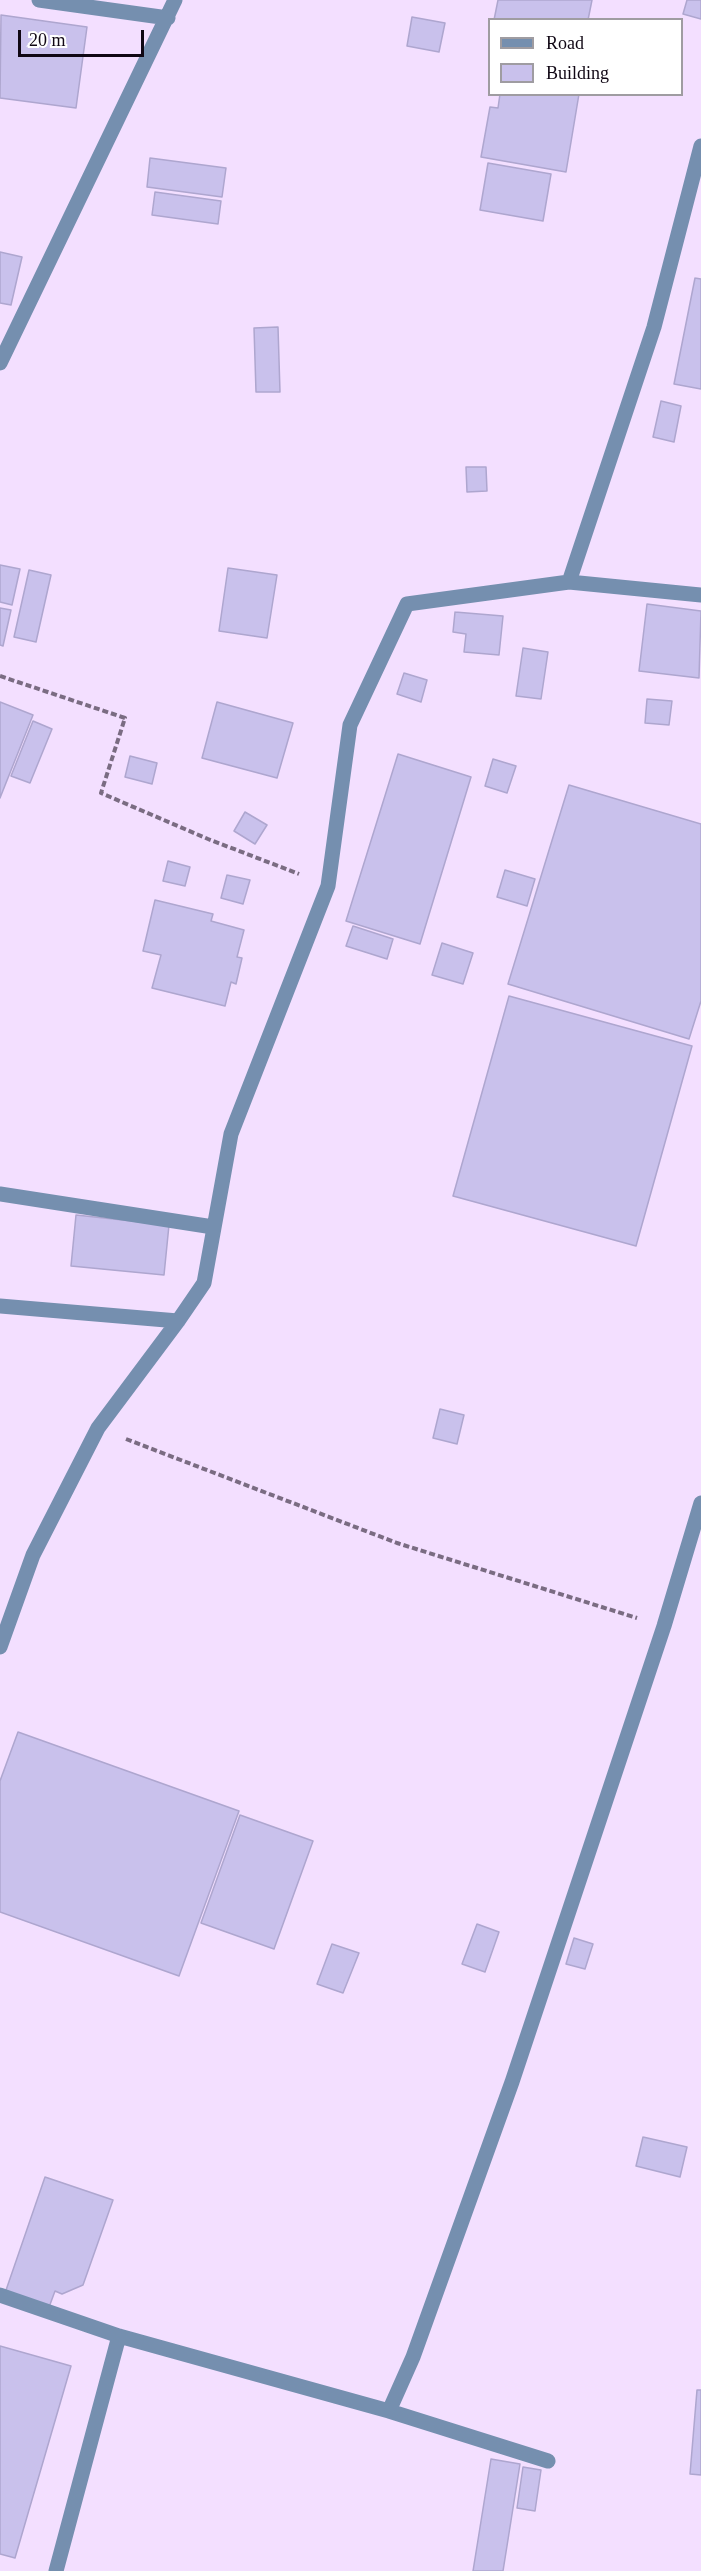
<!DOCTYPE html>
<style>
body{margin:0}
#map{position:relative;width:701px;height:2571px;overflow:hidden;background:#f3dfff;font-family:Georgia,serif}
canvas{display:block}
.legend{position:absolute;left:488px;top:18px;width:195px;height:78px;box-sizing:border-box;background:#fff;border:2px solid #9f9ca1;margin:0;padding:8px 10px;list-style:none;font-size:18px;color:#100714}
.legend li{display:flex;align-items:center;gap:12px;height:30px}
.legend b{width:30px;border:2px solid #9f9ca1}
.scale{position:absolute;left:18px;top:30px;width:126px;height:27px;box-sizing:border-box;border:3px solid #100714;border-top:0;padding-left:8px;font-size:18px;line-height:21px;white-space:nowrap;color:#100714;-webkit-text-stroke:4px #fff;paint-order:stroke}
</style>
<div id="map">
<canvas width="701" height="2571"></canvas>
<ul class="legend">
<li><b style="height:8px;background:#758faf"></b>Road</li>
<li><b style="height:16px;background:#c9c1ec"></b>Building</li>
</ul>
<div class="scale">20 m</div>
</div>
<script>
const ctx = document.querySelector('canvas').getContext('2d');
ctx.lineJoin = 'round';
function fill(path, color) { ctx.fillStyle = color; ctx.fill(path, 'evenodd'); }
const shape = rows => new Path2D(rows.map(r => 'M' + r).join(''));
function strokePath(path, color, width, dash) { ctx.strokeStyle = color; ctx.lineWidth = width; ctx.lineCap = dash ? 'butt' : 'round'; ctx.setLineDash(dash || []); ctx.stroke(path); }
const building = shape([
 [498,0,592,0,588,20,494,20,498,0],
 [687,0,701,0,701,19,683,14,687,0],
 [1,15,87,27,76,108,0,98,1,15],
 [412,17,445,23,439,52,407,46,412,17],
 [500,94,579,94,566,172,481,157,490,107,498,108,500,94],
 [150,158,226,168,222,197,147,187,150,158],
 [488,163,551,174,543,221,480,210,488,163],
 [155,192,221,201,218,224,152,215,155,192],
 [0,252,22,257,11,305,0,303,0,252],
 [695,278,701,279,701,389,674,384,695,278],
 [278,327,280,392,256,392,254,328,278,327],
 [661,401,681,406,674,442,653,437,661,401],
 [466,467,486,467,487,491,467,492,466,467],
 [0,565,20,569,12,605,0,602,0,565],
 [228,568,277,575,267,638,219,631,228,568],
 [29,570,51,575,36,642,14,637,29,570],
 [647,604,701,611,699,678,639,671,647,604],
 [0,608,11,610,3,646,0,645,0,608],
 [455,612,503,616,499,655,464,652,466,634,453,632,455,612],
 [523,648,548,652,541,699,516,696,523,648],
 [404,673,427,680,421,702,397,694,404,673],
 [647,699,672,701,669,725,645,723,647,699],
 [0,702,33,715,0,798,0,702],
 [217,702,293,723,277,778,202,758,217,702],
 [33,721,52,729,30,783,11,776,33,721],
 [398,754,471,777,420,944,346,921,398,754],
 [130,756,157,763,152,784,125,777,130,756],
 [493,759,516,766,507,793,485,786,493,759],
 [569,785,701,824,701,1001,689,1039,508,984,569,785],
 [245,812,267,825,255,844,234,831,245,812],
 [168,861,190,867,185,886,163,881,168,861],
 [505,870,535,879,527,906,497,897,505,870],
 [227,875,250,880,243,904,221,898,227,875],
 [155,900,213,914,211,921,244,930,237,957,242,958,236,984,231,982,225,1006,152,988,161,955,143,951,155,900],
 [353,926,393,939,387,959,346,946,353,926],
 [442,943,473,953,463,984,432,975,442,943],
 [509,996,692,1046,636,1246,453,1196,509,996],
 [76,1215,169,1225,164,1275,71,1266,76,1215],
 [440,1409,464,1415,457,1444,433,1438,440,1409],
 [18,1732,239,1811,179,1976,0,1912,0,1781,18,1732],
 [240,1815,313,1841,274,1949,201,1923,240,1815],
 [477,1924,499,1932,485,1972,462,1964,477,1924],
 [574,1938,593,1944,585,1969,566,1964,574,1938],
 [332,1944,359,1953,343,1993,317,1984,332,1944],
 [643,2137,687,2147,680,2177,636,2166,643,2137],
 [45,2177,113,2200,83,2285,62,2294,55,2291,48,2310,4,2296,45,2177],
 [0,2346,71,2366,15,2558,0,2554,0,2346],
 [697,2390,701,2390,701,2475,690,2474,697,2390],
 [491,2459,520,2464,503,2571,473,2571,491,2459],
 [523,2467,541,2470,535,2511,517,2508,523,2467]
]);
fill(building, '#c9c1ec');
strokePath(building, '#aea6cf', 1.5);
strokePath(shape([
 [0,676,125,718,101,793,208,839,299,874],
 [126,1439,397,1543,637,1618]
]), '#7a6c82', 4, [6, 3]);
strokePath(shape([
 [39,0,168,18],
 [0,363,175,0],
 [569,582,654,327,701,146],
 [0,1194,213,1227],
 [0,1306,178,1321],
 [0,1647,33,1555,98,1428,178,1321,204,1283,231,1134,328,886,350,725,407,604,569,582,701,595],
 [0,2295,119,2336,389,2411,413,2357,512,2082,664,1626,701,1503],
 [389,2411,548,2461],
 [56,2571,119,2336]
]), '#758faf', 15);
</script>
